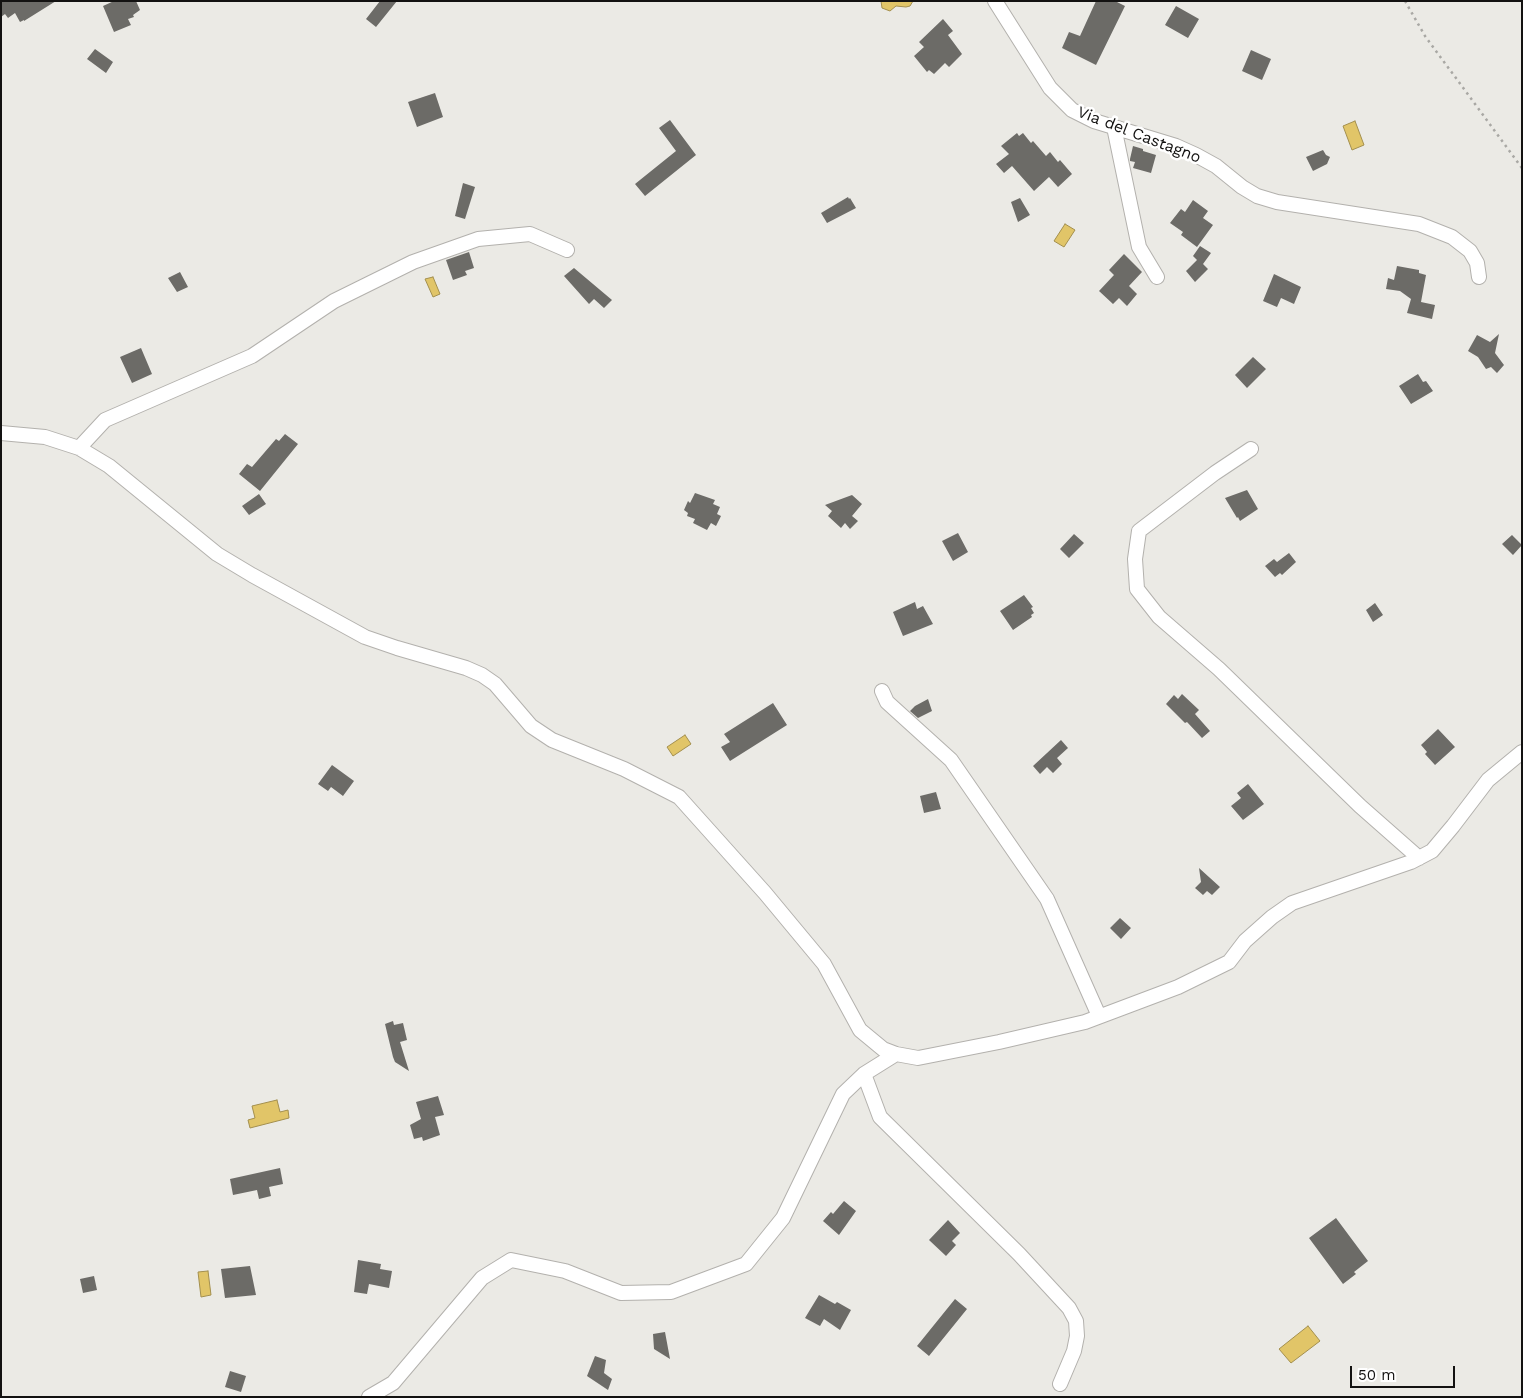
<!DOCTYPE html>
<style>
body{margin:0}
#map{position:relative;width:1523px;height:1398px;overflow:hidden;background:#ebeae5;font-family:"Work Sans",sans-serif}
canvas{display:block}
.frame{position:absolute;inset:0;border:2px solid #131211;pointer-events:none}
.scale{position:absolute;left:1350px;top:1366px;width:105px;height:22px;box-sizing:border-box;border:2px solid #131211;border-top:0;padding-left:6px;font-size:15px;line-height:18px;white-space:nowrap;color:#131211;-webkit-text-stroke:4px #fff;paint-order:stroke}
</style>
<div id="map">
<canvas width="1523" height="1398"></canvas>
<div class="frame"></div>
<div class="scale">50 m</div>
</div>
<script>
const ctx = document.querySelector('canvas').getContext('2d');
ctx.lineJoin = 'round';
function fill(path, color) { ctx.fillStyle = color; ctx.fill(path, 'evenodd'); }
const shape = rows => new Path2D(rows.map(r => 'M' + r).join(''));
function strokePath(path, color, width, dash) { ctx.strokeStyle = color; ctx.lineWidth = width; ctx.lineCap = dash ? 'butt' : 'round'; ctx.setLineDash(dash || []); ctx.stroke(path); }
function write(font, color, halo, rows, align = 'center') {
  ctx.font = font + ' "Work Sans",sans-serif'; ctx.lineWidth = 5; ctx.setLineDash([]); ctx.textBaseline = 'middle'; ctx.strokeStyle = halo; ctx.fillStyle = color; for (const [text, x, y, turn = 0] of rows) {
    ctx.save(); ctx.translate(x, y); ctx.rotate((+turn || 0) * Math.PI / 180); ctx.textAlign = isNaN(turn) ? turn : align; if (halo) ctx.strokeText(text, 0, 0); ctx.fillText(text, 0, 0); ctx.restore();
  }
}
const water = shape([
 [881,1,913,1,910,6,906,7,896,6,890,11,882,8,881,1],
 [1355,121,1364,145,1352,150,1343,126,1355,121],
 [1065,224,1075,230,1064,247,1054,241,1065,224],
 [433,277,440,294,433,297,425,279,433,277],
 [685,735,691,744,673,756,667,747,685,735],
 [277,1100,280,1112,288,1110,289,1118,250,1128,248,1120,255,1118,252,1106,277,1100],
 [208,1271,211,1295,201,1297,198,1272,208,1271],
 [1308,1326,1320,1341,1291,1363,1279,1349,1308,1326]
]);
fill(water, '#e1c568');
strokePath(water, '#a38f4e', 1);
fill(shape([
 [1,1,56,1,24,21,24,20,20,22,15,13,8,18,5,14,1,17],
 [114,1,136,1,140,10,133,15,134,17,128,19,131,25,114,32,103,6],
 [380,1,397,1,376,27,366,19],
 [1096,1,1115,1,1125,6,1096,65,1062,48,1069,32,1080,36],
 [1176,6,1199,19,1188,38,1165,25],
 [943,19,953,31,948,35,962,54,949,67,945,63,934,74,929,70,927,72,914,56,924,47,919,42],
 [95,49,113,62,106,73,87,59],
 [1251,50,1271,59,1262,80,1242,71],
 [435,93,443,117,417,127,408,102],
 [670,120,696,155,645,196,635,184,676,151,659,128],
 [1017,133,1019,136,1023,133,1031,143,1033,141,1046,156,1050,152,1058,162,1060,160,1072,174,1058,187,1049,177,1034,191,1012,166,1004,173,996,164,1009,154,1001,146],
 [1133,146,1143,149,1143,151,1156,155,1151,173,1133,168,1135,162,1130,161,1130,159],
 [1323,150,1326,155,1330,157,1327,164,1313,171,1306,157],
 [463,183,475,187,465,219,455,216],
 [848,197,849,199,850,198,856,208,827,223,821,213],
 [1020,198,1030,215,1018,222,1011,202],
 [1193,200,1208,211,1203,218,1213,225,1197,247,1181,235,1183,232,1170,223,1181,209,1185,212],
 [1200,246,1211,253,1203,264,1208,269,1195,282,1186,271,1197,260,1193,256],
 [469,252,474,268,465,271,467,275,453,280,446,260],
 [1124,254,1142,272,1129,286,1137,294,1127,306,1119,298,1113,304,1099,291,1114,275,1109,270],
 [1397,266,1419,270,1419,273,1426,275,1421,302,1435,305,1432,319,1407,313,1411,299,1400,291,1386,289,1388,278,1394,280],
 [574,268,612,300,604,308,594,299,589,304,564,276],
 [180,272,188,287,177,292,168,278],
 [1274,274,1301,287,1294,304,1281,298,1277,307,1263,301],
 [1499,334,1495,353,1504,365,1497,373,1491,367,1486,369,1478,357,1468,351,1477,335,1490,342],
 [141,348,152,374,132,383,120,357],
 [1253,357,1266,369,1247,388,1235,375],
 [1418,374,1423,382,1426,381,1433,391,1411,404,1399,386],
 [285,434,298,444,260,491,239,474,247,464,252,467,276,439,279,441],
 [1247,490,1258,509,1240,521,1238,517,1237,518,1225,498],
 [695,493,715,500,713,504,720,507,717,514,721,516,716,526,711,523,707,530,693,523,695,519,687,516,688,513,684,510,688,501,690,503],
 [259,494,266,504,249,515,242,506],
 [852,495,862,504,852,516,858,521,850,529,845,523,841,528,828,516,832,511,825,505],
 [958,533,968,552,953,561,942,541],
 [1074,534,1084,543,1069,558,1060,549],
 [1512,535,1522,545,1513,555,1502,544],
 [1289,553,1296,562,1282,575,1280,573,1275,577,1265,566,1274,559,1277,562],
 [1024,595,1033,607,1031,608,1034,613,1031,615,1032,617,1013,630,1000,611],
 [915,602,917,609,923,606,933,624,903,636,893,612],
 [1375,603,1383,615,1373,622,1366,610],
 [1182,694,1199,710,1195,714,1210,731,1202,738,1187,722,1185,723,1166,704,1174,695,1178,699],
 [928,699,932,711,918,718,910,711,915,706],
 [773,703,787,725,730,761,721,747,730,742,724,734],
 [1438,729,1455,747,1435,765,1425,754,1427,752,1421,745],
 [1061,740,1068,748,1057,758,1062,764,1053,773,1047,767,1040,774,1033,766],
 [332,765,354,781,343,796,331,787,328,791,318,784],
 [1248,784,1264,804,1243,820,1231,806,1241,798,1237,793],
 [936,792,941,809,924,813,920,796],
 [1199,868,1220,887,1212,895,1207,891,1203,895,1195,888,1201,882],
 [1120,918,1131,928,1121,939,1110,928],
 [393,1021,394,1025,403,1023,407,1040,400,1042,409,1071,395,1062,393,1057,385,1024],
 [438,1096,444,1115,435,1117,440,1135,423,1141,422,1137,414,1139,410,1125,421,1119,416,1102],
 [280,1168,283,1184,269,1187,271,1196,259,1199,257,1190,233,1195,230,1179],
 [844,1201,856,1211,839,1235,823,1221,831,1212,833,1214],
 [1336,1218,1368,1261,1354,1272,1356,1274,1343,1284,1309,1238],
 [948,1220,960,1233,952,1241,956,1245,946,1256,929,1240],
 [358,1260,381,1264,380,1269,392,1271,389,1288,369,1284,367,1294,354,1292],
 [250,1266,256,1295,225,1298,221,1269],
 [94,1276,97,1290,83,1293,80,1279],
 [819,1295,835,1304,837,1302,851,1310,840,1330,824,1319,820,1326,805,1318],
 [955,1299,967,1309,929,1356,917,1346],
 [665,1332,670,1359,654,1349,653,1334],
 [595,1356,606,1360,604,1373,612,1379,608,1390,587,1376],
 [230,1371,246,1376,241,1392,225,1387]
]), '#6c6b67');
const street = shape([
 [995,1,1050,88,1072,110,1094,121,1176,146,1196,155,1216,166,1242,187,1257,196,1277,202,1419,224,1452,237,1470,251,1477,263,1479,277],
 [1114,127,1139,247,1157,277],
 [1,433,45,437,79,448,109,466,217,554,252,575,365,637,397,648,466,668,482,675,495,684,531,726,552,740,624,769,679,797,765,893,824,964,860,1030,883,1049,896,1054,918,1058,999,1042,1085,1022,1178,987,1229,962,1245,941,1272,917,1292,903,1411,862,1432,851,1453,826,1488,780,1522,752],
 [79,448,105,420,252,356,334,301,413,262,478,239,530,234,567,250],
 [1251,449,1215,473,1139,531,1135,559,1137,589,1159,617,1219,669,1360,806,1419,858],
 [882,691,887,702,951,760,1047,899,1099,1016],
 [864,1074,880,1117,1019,1254,1069,1308,1076,1321,1077,1336,1074,1351,1060,1384],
 [369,1397,393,1383,482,1278,511,1260,565,1271,621,1293,671,1292,746,1264,783,1218,843,1094,864,1074,896,1054]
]);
strokePath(street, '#b3b1ad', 16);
strokePath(shape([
 [1405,1,1425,36,1522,168]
]), '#a9a8a4', 2.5, [2.5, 4]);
strokePath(street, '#fff', 14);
write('16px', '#131211', '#fff', [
 ["Via del Castagno",1139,135,21]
]);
</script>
